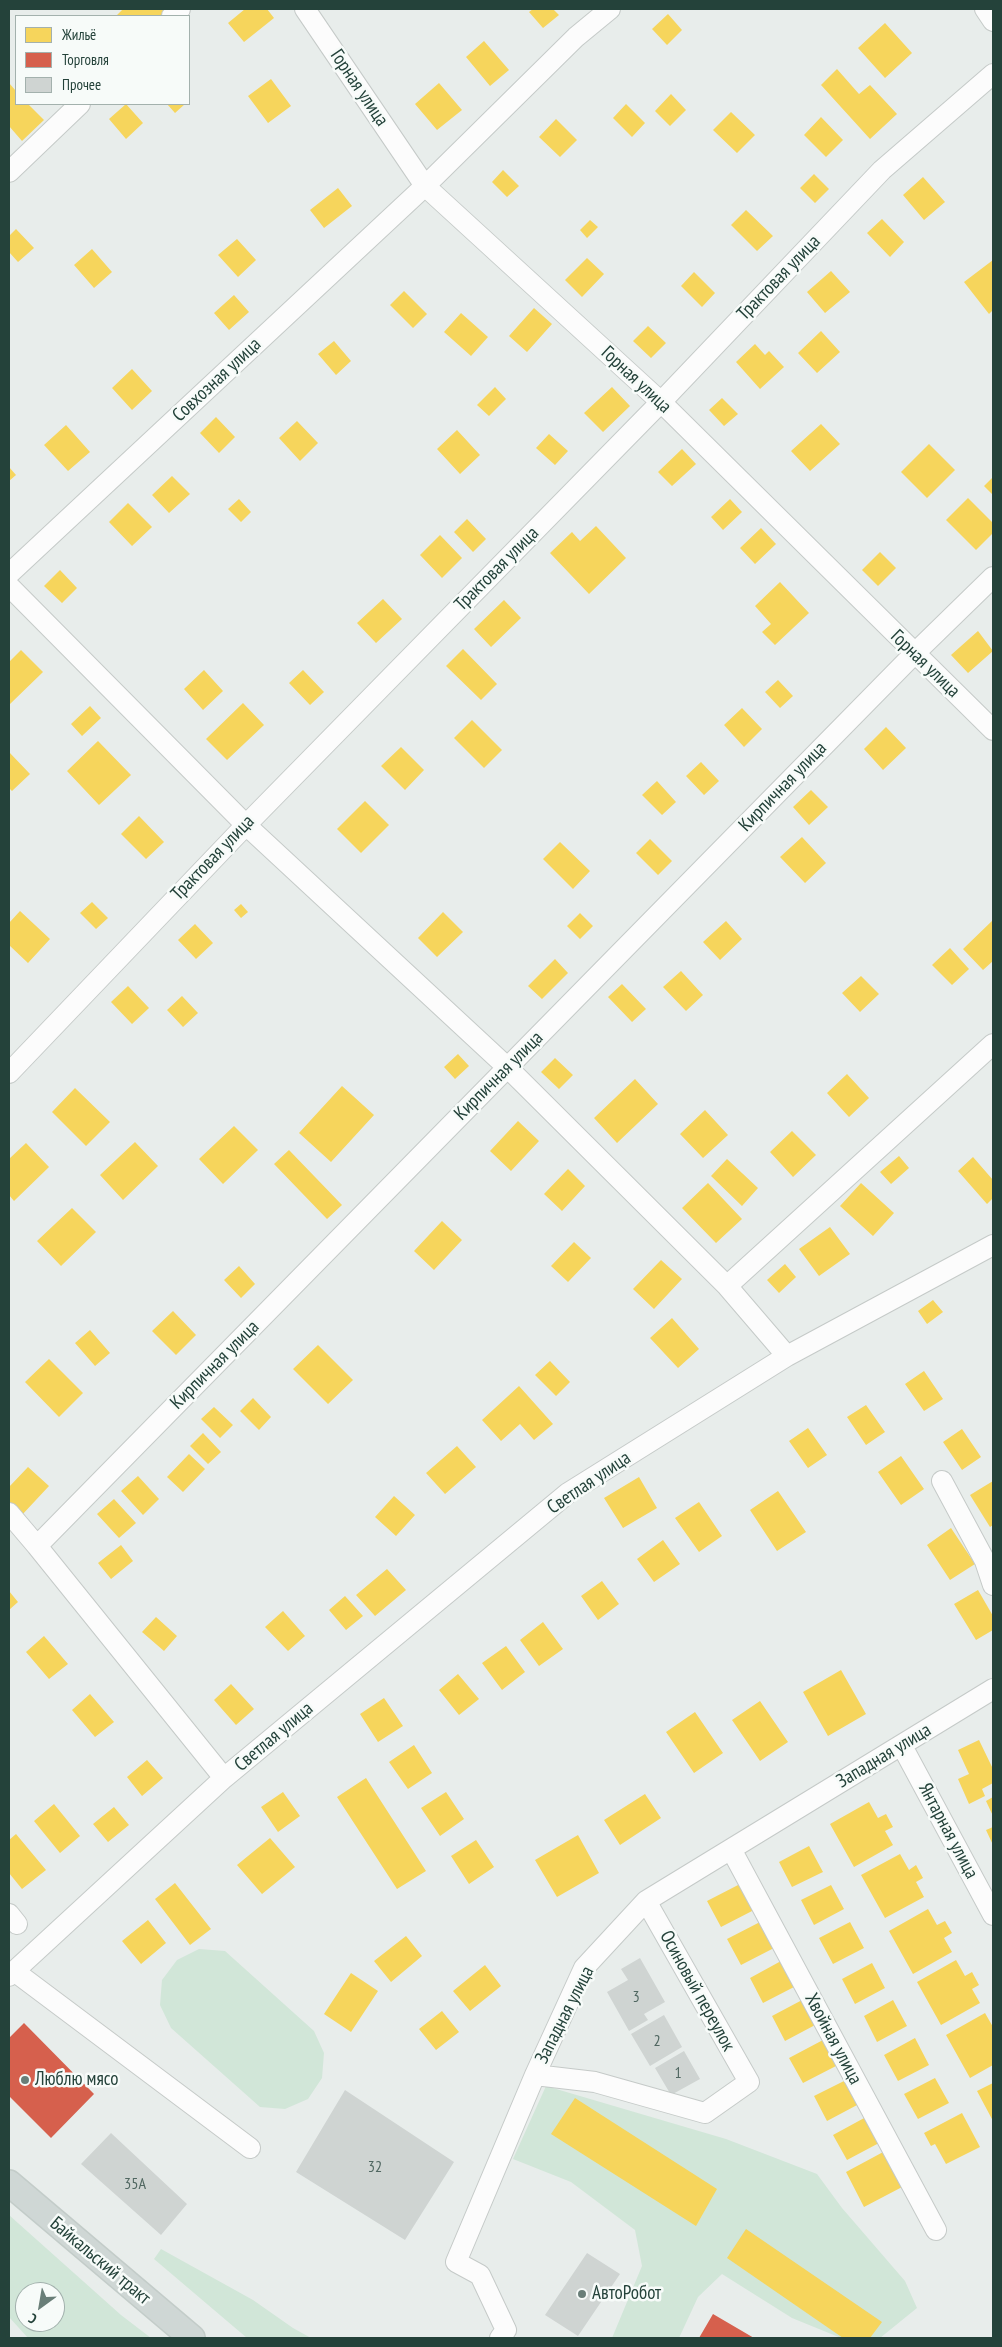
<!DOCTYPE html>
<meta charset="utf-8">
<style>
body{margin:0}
#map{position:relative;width:1002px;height:2347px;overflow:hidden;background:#e8edeb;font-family:"PT Sans Narrow",sans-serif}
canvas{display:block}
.frame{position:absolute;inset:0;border:10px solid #24423a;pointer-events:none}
.legend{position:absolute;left:15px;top:15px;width:175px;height:90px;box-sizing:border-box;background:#f7fbf9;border:1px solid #a3b1ad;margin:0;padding:6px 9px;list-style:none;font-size:15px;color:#24423a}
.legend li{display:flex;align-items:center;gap:10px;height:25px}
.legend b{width:25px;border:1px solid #a3b1ad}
.north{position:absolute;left:15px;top:2282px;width:50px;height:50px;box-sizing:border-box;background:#f7fbf9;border:1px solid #a3b1ad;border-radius:50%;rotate:212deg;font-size:14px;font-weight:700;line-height:20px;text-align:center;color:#24423a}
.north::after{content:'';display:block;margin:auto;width:18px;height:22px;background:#697e78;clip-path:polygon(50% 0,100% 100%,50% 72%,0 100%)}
</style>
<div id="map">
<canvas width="1002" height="2347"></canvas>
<div class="frame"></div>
<ul class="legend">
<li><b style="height:14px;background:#f6d55c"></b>Жильё</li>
<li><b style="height:14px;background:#d6604d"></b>Торговля</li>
<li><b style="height:14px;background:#cfd4d2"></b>Прочее</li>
</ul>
<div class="north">С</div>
</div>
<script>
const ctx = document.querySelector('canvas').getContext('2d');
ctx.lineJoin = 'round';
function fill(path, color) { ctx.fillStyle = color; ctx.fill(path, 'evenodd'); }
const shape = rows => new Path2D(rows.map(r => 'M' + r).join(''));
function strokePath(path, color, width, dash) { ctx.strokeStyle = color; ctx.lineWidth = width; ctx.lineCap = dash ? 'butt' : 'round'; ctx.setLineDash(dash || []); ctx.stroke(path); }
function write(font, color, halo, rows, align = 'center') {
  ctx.font = font + ' "PT Sans Narrow",sans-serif'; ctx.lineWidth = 5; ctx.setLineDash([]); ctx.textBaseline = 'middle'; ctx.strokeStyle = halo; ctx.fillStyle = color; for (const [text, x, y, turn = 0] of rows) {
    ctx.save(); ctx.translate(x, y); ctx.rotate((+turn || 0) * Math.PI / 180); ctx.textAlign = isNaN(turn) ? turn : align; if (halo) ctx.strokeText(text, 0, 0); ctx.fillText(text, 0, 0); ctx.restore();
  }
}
fill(shape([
 [199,1949,225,1951,314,2031,324,2053,322,2078,308,2099,285,2109,260,2107,171,2028,160,2005,162,1980,177,1960],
 [546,2086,726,2139,817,2174,842,2208,905,2281,917,2308,880,2338,841,2338,792,2318,722,2274,698,2297,679,2338,612,2338,642,2266,635,2230,571,2182,513,2159],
 [9,2215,121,2315,151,2338,28,2338,9,2317],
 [25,2292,55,2292,55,2322,25,2322],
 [161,2249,253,2300,293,2328,311,2338,247,2338,154,2259]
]), '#d1e6d8');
fill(shape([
 [123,9,168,9,160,16,116,16],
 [245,9,267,9,274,18,244,42,228,23],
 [533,9,553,9,559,15,543,28,529,12],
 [668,14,682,30,667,45,652,29],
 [885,23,912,53,885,78,858,48],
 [484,41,509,70,490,86,466,57],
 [837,69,859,94,870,85,897,114,870,139,821,85],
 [271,79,291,106,268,123,248,96],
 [9,83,16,91,16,104,28,104,44,120,22,141,9,126],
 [439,83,462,110,437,130,415,104],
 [671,94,686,110,670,126,655,111],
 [126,104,143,123,126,139,109,119],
 [167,104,185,104,175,113],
 [626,104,645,123,632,137,613,118],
 [731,112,755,135,737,153,713,130],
 [821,117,843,140,826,157,804,135],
 [556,119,577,140,560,157,539,137],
 [503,170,519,186,507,197,492,182],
 [814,174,829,189,815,203,800,188],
 [923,177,945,202,924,220,903,195],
 [338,188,352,206,324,228,310,210],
 [746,210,773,236,757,251,731,225],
 [882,219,904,242,890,257,867,233],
 [590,220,598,227,587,238,580,230],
 [16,229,34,248,18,262,9,252,9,236],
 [237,239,256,260,238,277,218,255],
 [92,249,112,272,94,288,74,265],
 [587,258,604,274,582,297,565,280],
 [993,260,993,310,989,314,964,282],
 [831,271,850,292,825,313,807,292],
 [694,272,715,293,702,307,681,286],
 [404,291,427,314,413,328,390,305],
 [234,295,249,312,229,330,214,313],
 [534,308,552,324,527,352,509,336],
 [461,313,488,337,471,356,444,332],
 [648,326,666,343,651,358,633,341],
 [821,331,840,352,817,373,798,353],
 [334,341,351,361,336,375,318,354],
 [755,344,765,355,769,351,784,367,760,389,736,362],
 [132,369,152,391,132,410,112,388],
 [495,387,506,399,489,416,477,405],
 [612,387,630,406,603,432,584,413],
 [722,398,738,414,724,426,709,410],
 [216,417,235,437,219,453,200,433],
 [297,421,318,443,300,461,279,438],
 [821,424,840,444,810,471,791,451],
 [66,425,90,452,68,471,44,445],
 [457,430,480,455,460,474,437,449],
 [549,434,568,451,555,465,536,448],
 [929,444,955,470,927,498,901,472],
 [682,449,696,464,672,486,658,472],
 [9,467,16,475,9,481],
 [172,476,190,494,169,513,152,495],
 [993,477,993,495,984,486],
 [968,498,993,523,993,533,976,550,946,520],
 [239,499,251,512,241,522,228,509],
 [730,499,742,512,723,530,711,517],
 [128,503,152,527,132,546,109,522],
 [467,519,486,539,473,552,454,532],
 [596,526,626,558,589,594,550,553,572,532,580,541],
 [761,528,776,544,755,564,740,548],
 [440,535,462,558,442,578,420,555],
 [880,552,896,568,878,586,862,570],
 [60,570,77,588,62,603,44,586],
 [780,582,809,613,775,645,762,632,771,624,755,606],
 [383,599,402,619,376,643,357,623],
 [504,600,521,618,491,647,474,629],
 [978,631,993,651,968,673,951,655],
 [463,649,497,684,481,700,446,666],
 [21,650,43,672,9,705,9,662],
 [204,670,223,691,203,710,184,689],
 [303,670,324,692,310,705,289,683],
 [778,680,793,696,780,708,765,692],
 [243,703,264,725,227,760,206,739],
 [90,706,101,718,82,736,71,724],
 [742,708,762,729,744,747,724,725],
 [472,720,502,750,484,768,454,738],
 [886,727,906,748,883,770,864,749],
 [98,741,131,775,99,805,67,771],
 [401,747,424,770,405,790,381,766],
 [9,752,30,774,12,791,9,788],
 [701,762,719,781,704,795,686,776],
 [657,781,676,802,662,815,642,795],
 [811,790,828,807,809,825,793,807],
 [365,801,389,825,361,853,337,829],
 [139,816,164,842,146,859,121,834],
 [802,837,826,863,805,883,780,857],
 [650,839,672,861,658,875,636,853],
 [560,842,590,871,573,889,543,859],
 [92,902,108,918,96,929,80,913],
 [241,904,248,912,241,918,234,910],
 [20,911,50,939,28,963,9,945,9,923],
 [443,912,463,932,437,957,418,938],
 [580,913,593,926,580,939,567,926],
 [993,920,993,961,983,970,963,949],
 [726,921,742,939,720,960,703,942],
 [195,924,213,943,196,959,178,940],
 [950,948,969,969,952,985,932,965],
 [555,959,568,973,542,999,528,986],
 [681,971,703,995,686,1011,663,987],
 [861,976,879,994,860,1012,842,993],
 [622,984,646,1009,632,1022,608,997],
 [128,986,149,1008,132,1024,111,1002],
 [182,996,198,1013,183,1027,167,1010],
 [458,1054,469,1066,455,1079,444,1067],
 [555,1058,573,1075,559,1089,541,1072],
 [847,1074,869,1098,849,1117,827,1093],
 [635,1079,658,1104,617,1143,594,1118],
 [342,1086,374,1115,331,1162,299,1133],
 [75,1088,110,1122,86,1146,52,1112],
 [705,1110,728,1135,703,1158,680,1134],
 [518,1121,539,1141,511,1171,490,1151],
 [234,1126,258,1150,223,1184,199,1159],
 [792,1131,816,1155,793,1177,770,1152],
 [135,1142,158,1166,123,1200,100,1175],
 [26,1143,49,1167,14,1201,9,1195,9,1159],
 [289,1150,342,1205,327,1219,274,1164],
 [899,1156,909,1168,891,1184,880,1172],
 [973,1157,993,1180,993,1198,987,1204,958,1171],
 [727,1159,758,1188,742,1206,711,1176],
 [568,1169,585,1186,562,1211,544,1194],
 [708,1183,742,1219,716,1243,682,1208],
 [861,1183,894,1213,873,1236,840,1206],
 [72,1208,96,1232,61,1266,37,1241],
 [442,1221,462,1240,434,1270,414,1251],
 [830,1227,850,1254,819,1276,799,1249],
 [574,1242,591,1258,568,1282,551,1266],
 [661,1260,682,1279,654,1309,633,1289],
 [785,1264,796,1277,779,1293,767,1280],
 [239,1266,255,1284,241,1298,224,1280],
 [933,1300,943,1312,927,1324,918,1311],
 [173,1311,196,1335,176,1355,152,1331],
 [672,1318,699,1349,678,1368,650,1338],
 [90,1330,110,1353,95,1366,75,1343],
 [318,1345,353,1380,328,1404,293,1369],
 [49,1359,83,1393,59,1417,25,1382],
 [550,1361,570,1382,556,1396,535,1375],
 [924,1371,943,1399,924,1411,905,1384],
 [519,1386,553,1424,534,1440,520,1424,501,1441,482,1420],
 [253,1398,271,1417,259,1430,240,1411],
 [866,1405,885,1432,866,1445,847,1417],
 [214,1407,233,1425,220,1438,201,1419],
 [808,1428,827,1455,808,1468,789,1441],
 [962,1429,981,1457,962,1470,943,1442],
 [203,1433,221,1452,208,1464,190,1446],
 [457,1446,476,1467,445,1494,426,1473],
 [189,1454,205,1469,183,1492,167,1477],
 [901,1456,924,1489,901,1505,878,1472],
 [28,1467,49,1486,21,1516,9,1505,9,1487],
 [138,1476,159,1499,143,1515,121,1491],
 [639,1477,657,1508,623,1528,604,1498],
 [993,1481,993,1525,990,1527,970,1495],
 [778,1491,806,1532,777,1551,750,1510],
 [394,1496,415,1515,396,1536,375,1517],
 [114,1499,136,1523,119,1538,97,1514],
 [699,1502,722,1536,699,1552,675,1518],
 [951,1528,975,1564,950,1580,927,1545],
 [663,1540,680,1564,654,1582,637,1559],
 [121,1545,133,1561,111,1579,98,1563],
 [387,1569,406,1590,375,1616,356,1595],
 [602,1581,619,1604,598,1620,581,1596],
 [978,1590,993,1616,993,1630,976,1640,954,1604],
 [9,1591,18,1602,9,1610],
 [345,1596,363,1616,346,1630,329,1610],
 [283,1611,305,1636,288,1651,265,1627],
 [156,1617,177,1636,164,1651,142,1632],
 [543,1622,563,1649,539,1666,520,1640],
 [44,1636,68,1664,49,1679,26,1652],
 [506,1646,525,1672,502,1690,482,1663],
 [841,1670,866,1714,828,1736,803,1692],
 [458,1674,479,1699,459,1715,439,1690],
 [231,1684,254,1709,236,1725,214,1700],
 [90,1694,114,1722,95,1737,72,1710],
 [384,1698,403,1726,378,1742,360,1714],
 [760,1701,788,1742,760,1761,732,1720],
 [695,1712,723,1753,694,1773,666,1732],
 [979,1740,993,1769,993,1783,982,1789,985,1796,969,1804,958,1779,969,1774,958,1750],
 [414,1745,432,1773,408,1789,389,1762],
 [147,1760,163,1778,142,1796,127,1777],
 [366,1778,426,1871,397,1889,337,1797],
 [283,1792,300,1816,278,1832,261,1807],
 [446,1792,464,1819,440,1836,421,1808],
 [645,1794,661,1818,620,1845,604,1820],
 [993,1797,993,1816,986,1801],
 [869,1802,878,1818,886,1814,893,1827,885,1831,893,1845,854,1867,830,1824],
 [54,1804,80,1836,60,1853,34,1821],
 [114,1807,129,1825,108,1842,93,1824],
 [993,1827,993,1845,986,1830],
 [16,1834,46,1870,22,1889,9,1873,9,1840],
 [578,1835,599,1873,557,1897,535,1860],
 [270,1838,295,1867,262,1894,237,1865],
 [476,1840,494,1867,469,1884,451,1856],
 [809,1846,823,1872,792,1887,779,1862],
 [900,1854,909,1870,916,1865,923,1878,916,1882,924,1897,885,1918,861,1875],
 [175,1883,211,1929,190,1945,155,1899],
 [740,1884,754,1910,721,1927,707,1901],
 [831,1885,844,1909,814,1925,801,1900],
 [928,1909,937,1925,945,1921,952,1933,944,1938,952,1952,913,1974,889,1931],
 [148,1920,166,1943,141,1964,122,1941],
 [760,1922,774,1948,741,1965,727,1939],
 [850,1922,864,1948,833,1964,819,1938],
 [406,1936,422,1956,391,1982,374,1961],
 [956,1960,965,1976,972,1972,979,1985,972,1989,980,2003,941,2025,917,1982],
 [781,1961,794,1987,763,2003,750,1978],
 [872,1963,885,1988,855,2004,842,1979],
 [485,1965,501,1986,470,2011,453,1991],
 [351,1973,378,1991,351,2032,324,2014],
 [804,1999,817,2024,785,2041,772,2016],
 [893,2000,907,2026,877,2042,864,2016],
 [442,2011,459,2032,436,2050,419,2029],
 [985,2013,993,2027,993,2065,970,2078,946,2035],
 [915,2038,929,2065,898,2081,884,2055],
 [823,2040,836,2066,803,2083,789,2058],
 [935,2078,949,2103,918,2119,904,2094],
 [846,2080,859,2104,827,2121,814,2096],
 [993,2083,993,2121,977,2091],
 [575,2098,717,2189,696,2226,551,2134],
 [962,2113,980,2147,946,2164,935,2144,931,2146,924,2133],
 [866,2117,879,2143,847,2160,833,2135],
 [885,2151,904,2186,864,2207,846,2172],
 [746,2229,882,2322,870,2338,843,2338,727,2258]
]), '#f6d55c');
fill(shape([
 [24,2023,94,2094,51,2138,9,2096,9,2038],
 [713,2314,754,2338,699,2338]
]), '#d6604d');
fill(shape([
 [640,1958,665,2002,644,2014,648,2020,629,2031,607,1992,628,1980,621,1969],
 [664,2015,682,2047,650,2066,631,2034],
 [684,2051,700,2079,671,2095,655,2068],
 [345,2090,454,2162,405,2240,296,2172],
 [111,2133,187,2204,161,2235,81,2164],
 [587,2253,620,2274,578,2336,545,2315]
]), '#cfd4d2');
const minor = shape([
 [305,9,425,186,661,402,993,730],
 [985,9,993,21],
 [172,16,180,9],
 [9,172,80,104],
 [9,574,425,186,576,37,610,9],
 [9,586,246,825,508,1068,727,1286,787,1356],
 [9,1073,246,825,661,402,882,170,993,74],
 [727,1286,993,1044],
 [942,1481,985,1561,993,1585],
 [9,1513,37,1546,914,654,993,577],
 [37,1546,224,1778],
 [902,1746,993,1915],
 [731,1849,936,2230],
 [9,1914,17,1924],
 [14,1971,250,2148],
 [9,1976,224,1778,568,1493,787,1356,993,1245],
 [535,2075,595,2082,705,2113,749,2082,646,1901],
 [500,2338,506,2330,480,2275,456,2262,535,2075,584,1968,646,1901,993,1689]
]);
const major = shape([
 [9,2183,192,2338]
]);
strokePath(minor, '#c5cac8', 22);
strokePath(major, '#c3ccc9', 28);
strokePath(minor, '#fcfcfc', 20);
strokePath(major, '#cfd7d5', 25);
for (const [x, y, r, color] of [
 [25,2080,5,"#697e78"],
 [582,2294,5,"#697e78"]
]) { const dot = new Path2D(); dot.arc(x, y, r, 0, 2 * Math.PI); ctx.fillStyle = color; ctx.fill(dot); strokePath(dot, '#f7fbf9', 2); }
write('16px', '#506761', null, [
 ["3",636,1997],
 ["2",657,2041],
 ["1",678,2073],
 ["32",375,2167],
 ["35А",135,2184]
]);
write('19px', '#24423a', '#f7fbf9', [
 ["Горная улица",359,88,56],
 ["Трактовая улица",779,278,-46],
 ["Совхозная улица",217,380,-43],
 ["Горная улица",636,380,43],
 ["Трактовая улица",497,569,-45],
 ["Горная улица",925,664,44],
 ["Кирпичная улица",783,787,-46],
 ["Трактовая улица",213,858,-46],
 ["Кирпичная улица",499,1076,-45],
 ["Кирпичная улица",215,1365,-45],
 ["Светлая улица",589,1483,-34],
 ["Светлая улица",274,1737,-40],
 ["Западная улица",884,1756,-31],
 ["Янтарная улица",948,1831,62],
 ["Осиновый переулок",697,1991,61],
 ["Западная улица",565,2015,-63],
 ["Хвойная улица",833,2039,62],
 ["Байкальский тракт",100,2261,40]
]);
write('19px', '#24423a', '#f7fbf9', [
 ["Люблю мясо",35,2080],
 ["АвтоРобот",592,2294]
], 'left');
</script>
